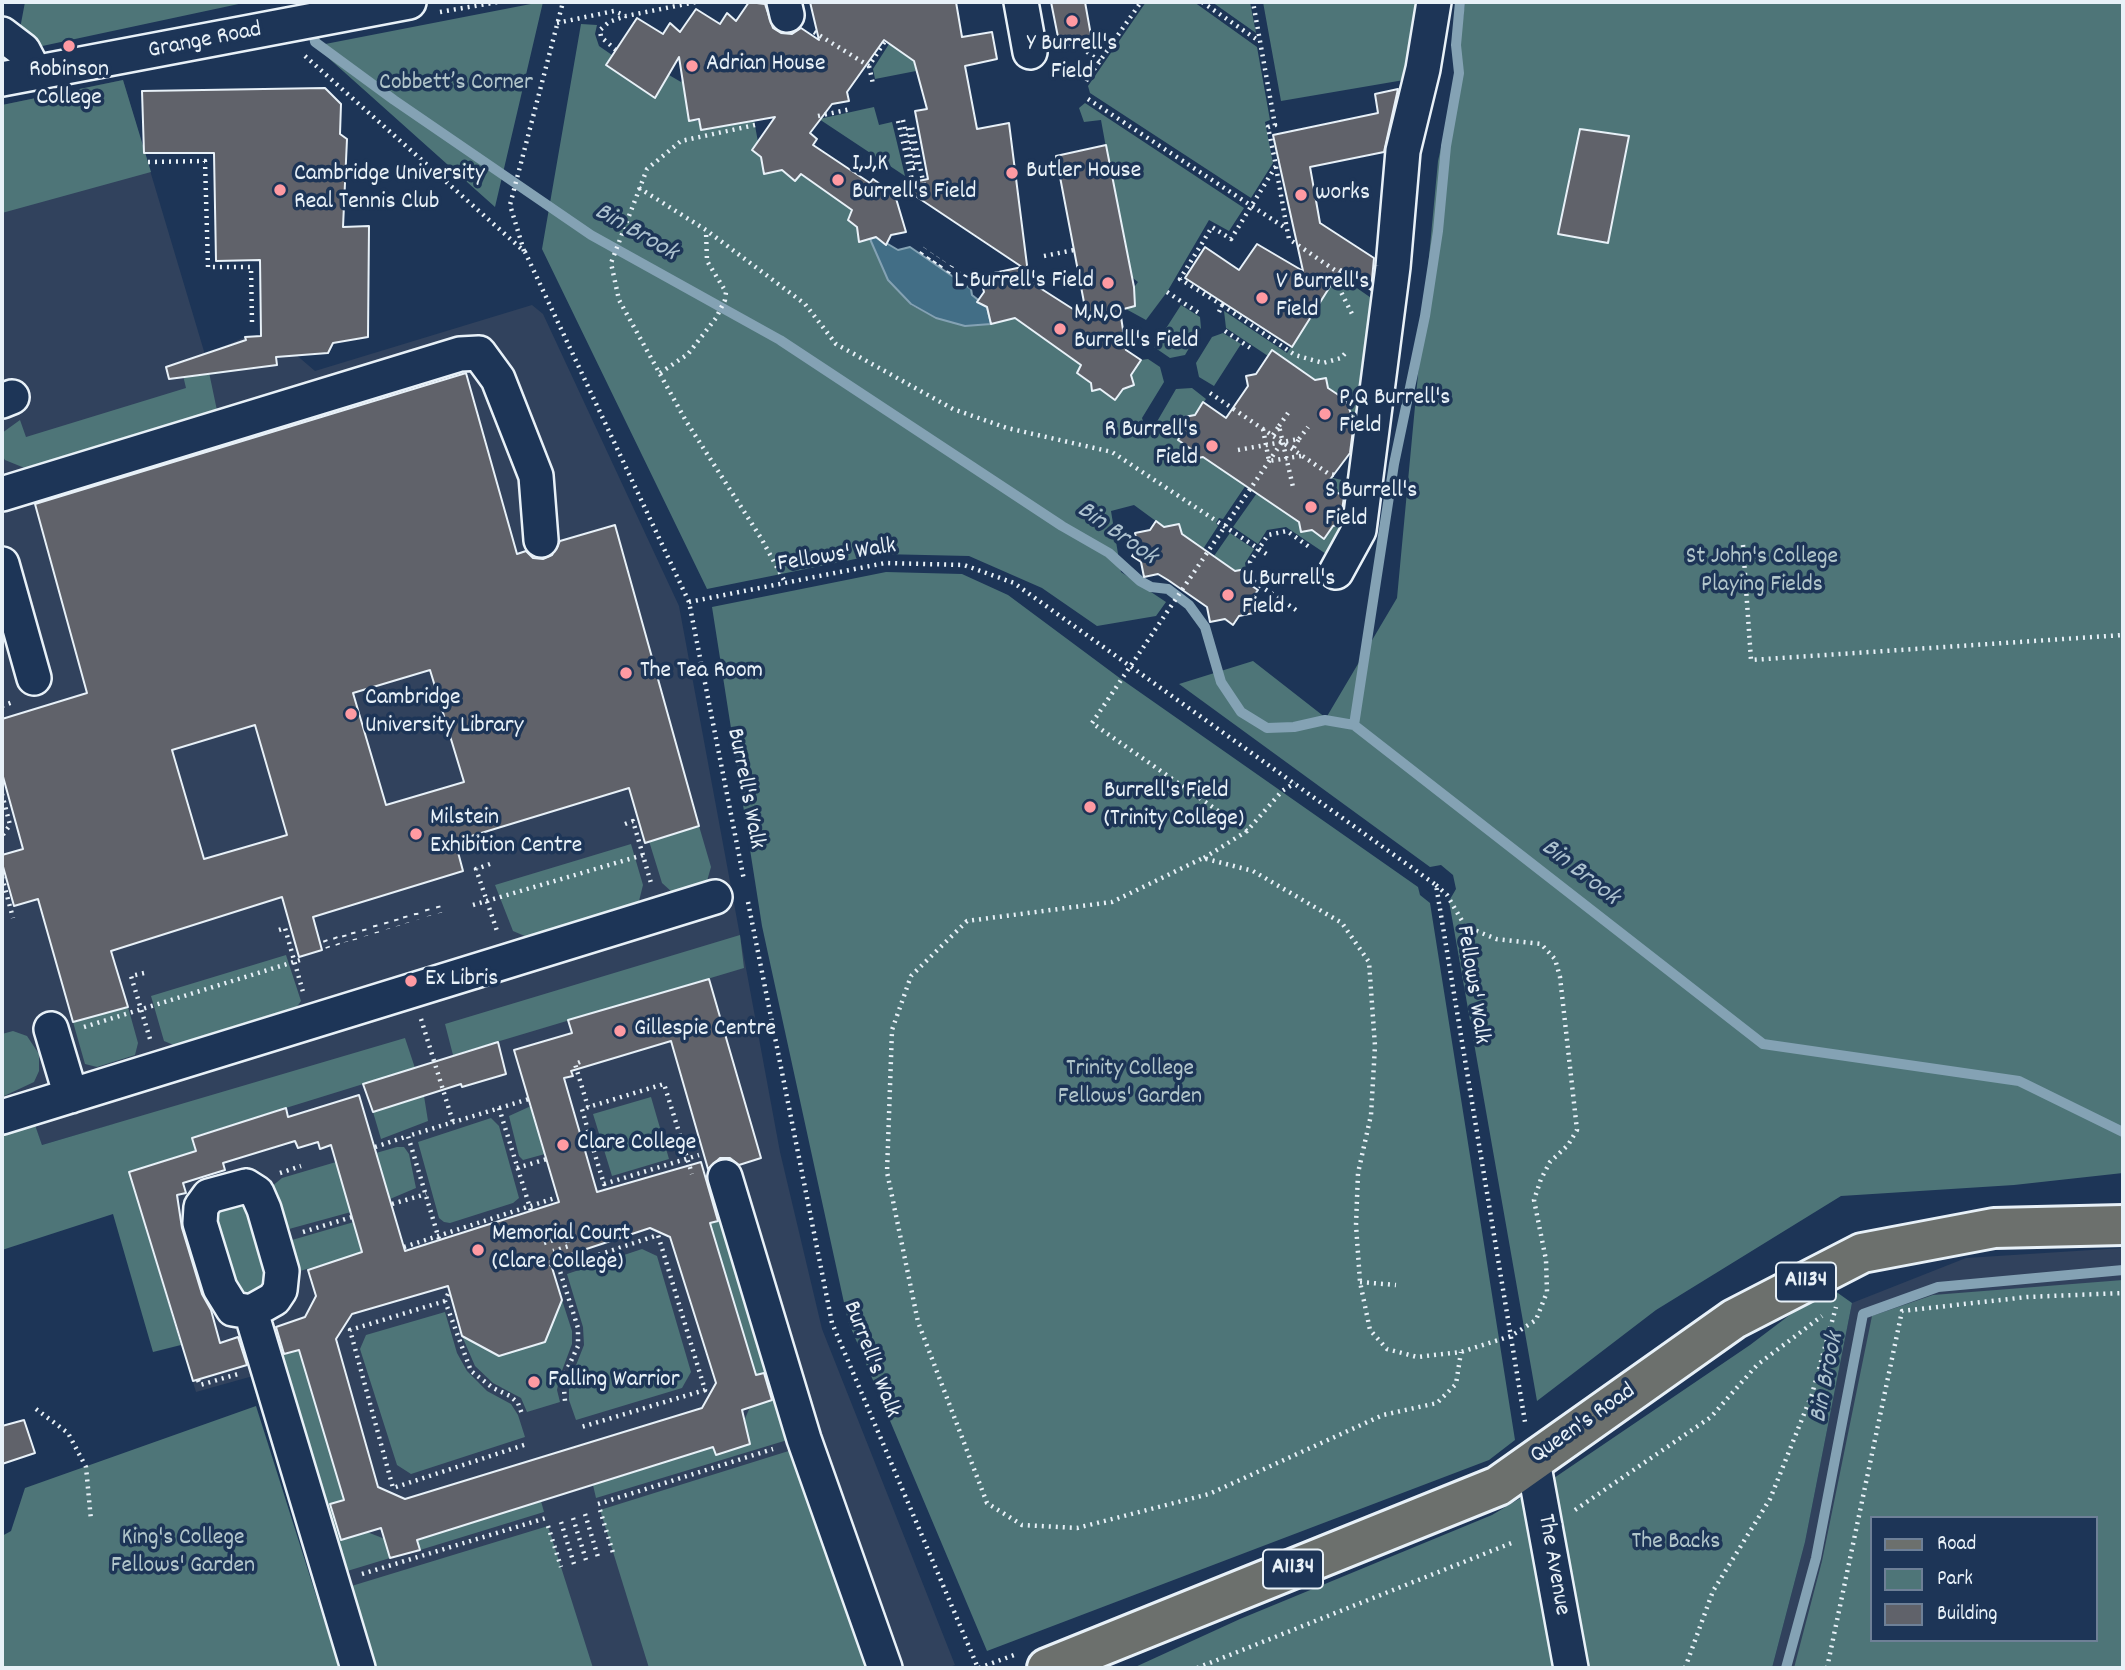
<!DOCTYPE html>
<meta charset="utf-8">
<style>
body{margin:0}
#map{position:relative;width:2125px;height:1670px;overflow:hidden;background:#1d3557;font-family:Dekko,sans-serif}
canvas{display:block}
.frame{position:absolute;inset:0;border:4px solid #e8f1f8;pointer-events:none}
.legend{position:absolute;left:1870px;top:1516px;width:228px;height:126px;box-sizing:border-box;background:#1d3557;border:2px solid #6e8097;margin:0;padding:9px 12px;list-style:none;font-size:21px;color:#e8f1f8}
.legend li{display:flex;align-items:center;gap:14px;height:35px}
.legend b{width:35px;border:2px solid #6e8097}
</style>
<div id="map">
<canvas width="2125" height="1670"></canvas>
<div class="frame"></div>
<ul class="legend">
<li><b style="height:9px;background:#6c706d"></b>Road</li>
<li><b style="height:19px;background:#4e7578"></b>Park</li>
<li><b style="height:19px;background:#60626a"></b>Building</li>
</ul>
</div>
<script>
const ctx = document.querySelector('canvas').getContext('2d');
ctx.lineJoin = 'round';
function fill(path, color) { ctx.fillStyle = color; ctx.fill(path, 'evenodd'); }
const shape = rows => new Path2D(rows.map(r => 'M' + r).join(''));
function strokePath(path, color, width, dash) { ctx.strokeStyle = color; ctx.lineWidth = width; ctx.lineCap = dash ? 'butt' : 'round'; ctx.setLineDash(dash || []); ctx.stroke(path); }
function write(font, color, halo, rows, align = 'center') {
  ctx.font = font + ' Dekko,sans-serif'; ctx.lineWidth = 7; ctx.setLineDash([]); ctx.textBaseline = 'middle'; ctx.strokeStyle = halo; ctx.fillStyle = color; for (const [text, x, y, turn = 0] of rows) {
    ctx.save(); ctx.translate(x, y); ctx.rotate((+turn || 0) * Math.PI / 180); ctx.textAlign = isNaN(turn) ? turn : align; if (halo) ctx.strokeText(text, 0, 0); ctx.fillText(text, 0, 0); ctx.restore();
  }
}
fill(shape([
 [123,80,206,358,211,352,245,337,273,335,315,371,532,305,543,314,679,606,780,1152,822,1329,955,1665,947,1668,345,1668,253,1376,196,1392,114,1124,42,1145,35,1126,2,1135,2,105],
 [2123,1248,2123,1668,1772,1668,1805,1542,1852,1303,1966,1258],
 [1871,1518,2095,1518,2095,1640,1871,1640]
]), '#31425d');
fill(shape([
 [25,2,248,2,33,48,19,34],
 [543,2,495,207,315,46,541,2],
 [1146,2,1194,2,1257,47,1270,120,1265,122,1273,163,1251,198,1090,93,1088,86],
 [1212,2,1250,2,1256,33],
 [1263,2,1417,2,1404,80,1281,101],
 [1465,2,2123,2,2123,1173,2014,1185,1841,1196,1656,1310,1537,1401,1449,901,1456,889,1453,875,1441,865,1430,867,1179,684,1253,661,1326,718,1397,598,1438,161,1454,90],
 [581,24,597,25,595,34,599,46,612,55,606,65,655,98,669,75,681,82,687,71,689,121,754,120,758,142,752,150,761,157,764,174,782,170,795,180,801,174,852,210,848,220,857,227,859,241,870,239,888,280,911,305,936,318,965,326,1015,318,1081,365,1077,373,1091,383,1093,391,1100,389,1115,400,1123,389,1134,385,1131,375,1141,360,1148,359,1160,367,1164,382,1142,418,1145,427,1155,425,1176,389,1192,388,1206,399,1195,415,1193,458,1203,457,1246,485,1223,519,1219,518,1216,523,1218,526,1203,549,1187,538,1183,539,1179,524,1164,527,1134,505,1111,511,1121,572,1166,602,1156,616,1097,626,1042,588,969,556,880,554,707,589,542,249],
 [909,42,916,71,875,79,873,69,889,44],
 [123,80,151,172,2,213,2,105],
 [1085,103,1244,208,1229,231,1209,220,1167,292,1146,320,1126,309,1135,305,1132,290,1138,282,1129,275,1101,120,1084,122,1079,108],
 [874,107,879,125,892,122,905,176,819,119],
 [1319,262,1380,304,1364,429,1351,420,1328,388,1326,378,1315,380,1303,371,1295,382,1264,361,1268,356,1226,328,1224,311,1287,353,1318,305],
 [1181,305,1200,317,1201,328,1185,355,1170,358,1154,347],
 [1223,333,1241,344,1214,386,1199,377,1196,363,1212,337],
 [206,358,219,420,32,471,5,460,2,455,2,433,20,420,26,437,186,388,181,367],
 [1329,477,1359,484,1332,558,1286,527,1267,530,1258,544,1233,527,1257,493,1299,522,1301,532,1312,530,1324,538,1333,526,1343,524,1341,513,1349,501,1337,492,1335,482,1325,484],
 [1230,533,1254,549,1245,563,1246,569,1231,572,1230,567,1214,556],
 [886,572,962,574,1008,595,1121,679,1418,887,1420,895,1430,903,1515,1440,1489,1460,987,1651,848,1321,762,926,712,607],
 [699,826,711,867,707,881,672,892,662,883,649,841],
 [631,844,643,885,639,901,527,937,513,931,495,885],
 [740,935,744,968,453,1055,445,1024],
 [286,955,301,1001,296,1008,176,1046,164,1041,151,996],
 [128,1007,138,1043,135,1055,97,1067,85,1064,73,1022],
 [13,1031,27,1036,39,1054,39,1071,34,1082,2,1097,2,1034],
 [405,1038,415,1068,192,1137,196,1151,129,1172,181,1345,153,1352,113,1214,2,1250,2,1135,35,1125,42,1145],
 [424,1096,428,1121,381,1139,373,1112],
 [651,1097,669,1159,612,1176,593,1114],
 [531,1106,545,1154,523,1160,519,1156,509,1116],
 [491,1118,499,1126,519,1198,513,1203,450,1223,444,1222,439,1218,418,1142],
 [397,1147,404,1147,409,1154,416,1188,390,1199,376,1153],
 [336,1162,351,1212,289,1229,279,1224,271,1187,282,1178],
 [718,1179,794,1438,596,1498,593,1485,713,1447,716,1455,750,1444,744,1421,750,1407,773,1399,766,1373,756,1375,710,1223,719,1220,708,1183],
 [231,1198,252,1207,272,1284,254,1298,236,1293,211,1224,215,1205],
 [354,1222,366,1264,338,1260,293,1273,286,1247,292,1240],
 [642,1249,657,1256,691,1372,682,1388,576,1420,569,1400,569,1383,584,1345,583,1327,567,1274],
 [2123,1280,2123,1668,1794,1668,1822,1561,1872,1316,1933,1295],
 [1871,1518,2095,1518,2095,1640,1871,1640],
 [1828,1286,1852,1303,1805,1542,1772,1668,1133,1668,1240,1619,1492,1515,1554,1478,1750,1345],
 [562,1300,572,1331,572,1344,560,1376,557,1390,560,1402,527,1412,521,1398,493,1383,475,1366,462,1336,545,1342],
 [445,1312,457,1353,467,1371,487,1391,511,1404,518,1415,525,1437,411,1474,397,1465,360,1349,366,1335],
 [299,1350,344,1500,331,1505,340,1539,367,1532,385,1539,390,1558,344,1572,281,1356],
 [256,1406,339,1668,2,1668,2,1536,11,1531,25,1488],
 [795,1449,873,1668,649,1668,600,1510],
 [541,1501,544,1512,420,1550,417,1540],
 [548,1526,593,1668,368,1668,345,1588]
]), '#4e7578');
const water = shape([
 [876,237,898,250,910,247,971,289,972,295,987,307,991,324,965,326,936,318,911,304,888,280,870,239,876,237]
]);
fill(water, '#426e86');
strokePath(water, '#84a2b4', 2);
strokePath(shape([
 [308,2,315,42,394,100,591,235,780,340,1062,526,1109,553,1140,581,1151,587,1168,589,1189,605,1205,627,1221,682,1241,712,1267,728,1294,727,1325,720,1354,725,1763,1044,2019,1081,2123,1132],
 [1354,725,1394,464,1425,316,1438,231,1446,146,1459,73,1456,45,1460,2],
 [1786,1668,1816,1558,1863,1314,1938,1287,2123,1270]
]), '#84a2b4', 10);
const building = shape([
 [749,2,765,4,773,28,781,33,792,34,801,28,819,40,810,2,956,2,962,37,992,32,997,59,965,66,977,129,1009,123,1029,281,1087,318,1056,156,1106,145,1134,287,1135,306,1120,310,1126,350,1141,360,1131,375,1134,385,1123,389,1115,400,1100,389,1092,391,1091,383,1077,373,1081,365,1015,318,991,324,987,307,977,302,984,292,980,276,1022,267,899,185,928,179,915,111,927,109,914,61,884,40,847,92,849,101,832,104,810,133,817,139,813,145,870,183,873,179,884,187,892,185,906,232,891,235,886,245,876,237,859,242,857,227,848,220,852,210,801,174,795,181,782,170,764,174,761,157,752,150,775,117,701,130,699,119,689,121,679,57,655,98,606,65,637,18,663,34,670,23,680,32,696,9,720,24,727,13,736,21,749,2],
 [1051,2,1085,2,1092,41,1060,47,1051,2],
 [325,88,341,104,340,134,347,139,343,227,369,226,368,337,333,343,328,353,276,357,277,365,169,379,166,367,246,340,245,337,261,336,260,260,216,261,214,153,144,153,142,91,325,88],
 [1398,89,1384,152,1310,167,1320,223,1374,258,1371,290,1341,269,1292,347,1185,278,1205,247,1239,270,1257,244,1303,271,1273,135,1378,113,1375,94,1398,89],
 [1580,129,1629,136,1608,243,1558,234,1580,129],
 [1272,350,1315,380,1326,378,1328,388,1346,400,1354,422,1350,453,1326,485,1344,497,1340,524,1333,526,1324,539,1312,530,1301,532,1299,522,1203,457,1193,459,1191,449,1178,440,1186,427,1184,417,1195,415,1203,402,1226,418,1248,386,1246,376,1256,374,1272,350],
 [466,373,517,554,526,551,533,558,543,559,552,555,560,541,615,525,699,826,645,843,629,788,455,841,463,871,313,917,322,950,299,957,282,897,111,951,128,1007,73,1022,38,899,14,906,2,863,2,855,23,849,2,773,2,719,87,693,35,504,466,373],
 [430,670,464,782,386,805,353,693,430,670],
 [255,725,287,835,204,859,172,750,255,725],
 [1156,521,1164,527,1179,524,1182,534,1235,571,1246,569,1249,584,1258,590,1252,598,1254,613,1239,616,1233,625,1225,619,1210,622,1207,607,1168,580,1158,574,1144,577,1141,562,1132,556,1138,548,1135,533,1150,530,1156,521],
 [709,979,761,1158,739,1165,730,1158,720,1158,708,1169,671,1041,571,1071,573,1076,564,1078,597,1192,701,1162,718,1221,710,1223,756,1375,764,1373,772,1400,742,1410,750,1444,716,1455,713,1447,541,1501,417,1540,420,1550,390,1558,381,1528,341,1540,330,1504,344,1500,299,1350,284,1354,276,1327,305,1317,316,1296,308,1270,362,1252,331,1145,320,1149,318,1142,298,1148,295,1141,223,1163,225,1170,183,1183,186,1193,177,1195,182,1228,202,1294,211,1310,220,1343,238,1337,247,1365,193,1381,129,1172,196,1151,192,1138,286,1108,288,1117,359,1095,405,1251,559,1202,514,1050,572,1033,568,1020,709,979],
 [650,1228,670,1237,716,1383,702,1408,405,1499,378,1487,336,1339,352,1314,448,1286,462,1336,499,1356,545,1342,562,1300,550,1261,650,1228],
 [498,1042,506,1074,462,1087,461,1084,373,1112,363,1084,498,1042],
 [24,1420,35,1453,2,1464,2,1426,24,1420]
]);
fill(building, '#60626a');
strokePath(building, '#e8f1f8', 2);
const minor = shape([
 [784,2,787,15],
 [1021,2,1030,52],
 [2,34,23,50,35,73],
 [2,79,409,2],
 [2,401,12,397],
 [2,494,460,354,479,353,498,379,536,476,541,540],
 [2,564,34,678],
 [1336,572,1359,530,1393,267,1403,151,1423,69,1434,2],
 [51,1029,71,1096],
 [2,1117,715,897],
 [725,1177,804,1439,885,1668],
 [246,1186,257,1193,264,1209,282,1271,280,1290,274,1299,251,1312,233,1309,220,1288,200,1223,201,1207,209,1196,246,1186],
 [251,1312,358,1668],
 [1533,1461,1571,1668]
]);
const major = shape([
 [1047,1668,1498,1486,1734,1319,1862,1253,1994,1228,2123,1225]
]);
strokePath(minor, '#e8f1f8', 38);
strokePath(major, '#e8f1f8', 44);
strokePath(shape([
 [1202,2,1259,41],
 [440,12,498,2],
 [557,23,614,11,626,16,696,2],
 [814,32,869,66,885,41],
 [1076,43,1100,62],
 [616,50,601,37,600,30,609,22,626,16],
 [305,56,525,252,689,602,744,880],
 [869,66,873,84],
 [1086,81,1141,2],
 [1088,99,1287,229,1289,239,1339,273,1339,288,1353,316],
 [818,116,851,109],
 [903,120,913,168,917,167,908,128,912,127,924,186],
 [898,121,912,180],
 [755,125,681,141,647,169,611,263,619,300,686,421,761,538,785,582],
 [148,162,205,161,208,267,251,267,252,323],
 [1276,167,1287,229],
 [639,188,706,230,805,304,836,344,953,409,1007,428,1112,452,1268,555],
 [524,251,510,205,563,2],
 [921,254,925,248],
 [1044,256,1074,250],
 [928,259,932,253],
 [934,263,938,257],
 [940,267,944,261],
 [948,273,952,266],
 [955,278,959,271],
 [962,283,966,275],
 [1167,292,1202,315],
 [1222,305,1295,355,1323,363,1341,358,1348,350],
 [1219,312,1222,305,1180,279,1212,227,1231,239,1276,166,1268,127,1275,125,1253,2],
 [1225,331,1252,349],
 [660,373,688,354,716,318,725,300,726,292,707,261,706,231],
 [1210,393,1329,474,1336,475],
 [1279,426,1288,413],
 [1263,429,1269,461,1301,456],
 [1273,435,1279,426,1293,487],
 [1299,439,1308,427],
 [1238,450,1299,439,1293,449],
 [1743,545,1751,660,2123,635],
 [689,602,885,563,964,565,1014,583,1436,885,1525,1422],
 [1296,610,1253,581,1250,562,1268,535,1287,531,1312,549],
 [2,706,13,702],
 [2,794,10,825,2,836],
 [625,824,633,821,651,883],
 [1247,831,1092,723,1282,442],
 [1204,858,1247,831,1282,791,1295,783],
 [490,864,476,869,497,931],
 [2,877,13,918],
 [1436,885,1447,895,1465,926,1496,939,1541,944,1555,959,1560,977,1577,1130,1568,1145,1550,1162,1541,1179,1534,1200,1546,1260,1547,1292,1536,1320,1511,1336,1461,1352,1417,1357,1387,1349,1370,1330,1360,1282,1356,1225,1358,1173,1371,1115,1375,1046,1369,962,1342,923,1253,871,1203,858,1112,902,967,921,911,976,892,1030,887,1172,918,1322,987,1503,1022,1525,1077,1528,1209,1494,1383,1415,1437,1403,1456,1384,1461,1352],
 [748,902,832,1323,978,1668],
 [473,905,643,855],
 [438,906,440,913],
 [427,909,429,916],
 [416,913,417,920],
 [405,916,407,923],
 [396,919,398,926],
 [386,922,388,929],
 [375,925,377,933],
 [364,929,366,936],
 [279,930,285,928,303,992],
 [353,932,355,940],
 [344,935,346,942],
 [335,937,338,945],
 [325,940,328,948],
 [144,973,131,976,150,1039],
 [421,1019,453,1122],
 [84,1027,300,960],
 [580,1062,575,1064,588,1107],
 [499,1108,531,1211],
 [592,1145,582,1109,664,1084,692,1174],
 [375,1147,408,1136],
 [584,1147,592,1145,604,1184,699,1155],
 [517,1168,547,1159],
 [280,1173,301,1166],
 [392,1204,426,1194],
 [303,1232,352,1217],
 [439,1239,408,1136,529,1099],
 [544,1243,566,1236,569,1246,553,1251],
 [404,1247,558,1197],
 [550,1264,559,1268,578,1328,578,1346,563,1378,565,1401],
 [559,1268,658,1235,705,1390,578,1428],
 [1360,1282,1396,1285],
 [448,1294,445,1301,471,1371,493,1388,510,1396,518,1403,522,1414],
 [445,1301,350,1330,393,1488,527,1444],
 [198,1380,200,1385,238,1374],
 [36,1409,68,1433,86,1467,91,1520],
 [598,1504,773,1449],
 [600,1510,613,1553],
 [1575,1510,1711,1417,1757,1365,1822,1316],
 [585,1514,598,1557],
 [573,1518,586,1560],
 [561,1522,574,1564],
 [548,1526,561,1567],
 [362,1574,546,1518],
 [979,1668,1014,1655],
 [1197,1668,1514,1542],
 [1685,1668,1713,1591,1770,1499,1812,1394,1836,1307],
 [1827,1668,1902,1311,2027,1297,2123,1293]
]), '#e8f1f8', 4.5, [2, 5]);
strokePath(minor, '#1d3557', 33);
strokePath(major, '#6c706d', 38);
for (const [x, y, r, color] of [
 [1072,21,7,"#ff9aa2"],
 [69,46,7,"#ff9aa2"],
 [692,66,7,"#ff9aa2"],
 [1012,173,7,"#ff9aa2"],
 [838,180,7,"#ff9aa2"],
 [280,190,7,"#ff9aa2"],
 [1301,195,7,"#ff9aa2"],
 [1108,283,7,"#ff9aa2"],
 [1262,298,7,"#ff9aa2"],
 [1060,329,7,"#ff9aa2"],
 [1325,414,7,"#ff9aa2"],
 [1212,446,7,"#ff9aa2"],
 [1311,507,7,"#ff9aa2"],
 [1228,595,7,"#ff9aa2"],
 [626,673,7,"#ff9aa2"],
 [351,714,7,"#ff9aa2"],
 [1090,807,7,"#ff9aa2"],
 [416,834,7,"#ff9aa2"],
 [411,981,7,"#ff9aa2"],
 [620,1031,7,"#ff9aa2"],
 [563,1145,7,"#ff9aa2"],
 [478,1250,7,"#ff9aa2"],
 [534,1382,7,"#ff9aa2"]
]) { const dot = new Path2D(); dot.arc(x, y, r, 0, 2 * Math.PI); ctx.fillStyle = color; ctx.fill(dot); strokePath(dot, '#1d3557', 2.5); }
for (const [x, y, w] of [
 [1806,1282,60],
 [1293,1569,60]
]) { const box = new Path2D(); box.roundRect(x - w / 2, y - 19.5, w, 39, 5); ctx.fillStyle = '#1d3557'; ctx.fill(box); strokePath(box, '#e8f1f8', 2); }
write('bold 23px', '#e8f1f8', null, [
 ["A1134",1806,1282],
 ["A1134",1293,1569]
]);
write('24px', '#e8f1f8', '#1d3557', [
 ["Grange Road",205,42,-11],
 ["Fellows' Walk",837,557,-9],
 ["Burrell's Walk",744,789,79],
 ["Fellows' Walk",1471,985,81],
 ["Burrell's Walk",870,1360,69],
 ["Queen's Road",1584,1425,-35],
 ["The Avenue",1552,1565,80]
]);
write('24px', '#e8f1f8', '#1d3557', [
 ["Y Burrell's",1072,46,"center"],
 ["Field",1072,74,"center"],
 ["Adrian House",706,66],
 ["Robinson",69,72,"center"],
 ["College",69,100,"center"],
 ["I,J,K",852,166],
 ["Burrell's Field",852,194],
 ["Butler House",1026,173],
 ["Cambridge University",294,176],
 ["Real Tennis Club",294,204],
 ["works",1315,195],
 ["L Burrell's Field",1094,283,"right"],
 ["V Burrell's",1276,284],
 ["Field",1276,312],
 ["M,N,O",1074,315],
 ["Burrell's Field",1074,343],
 ["P,Q Burrell's",1339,400],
 ["Field",1339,428],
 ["R Burrell's",1198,432,"right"],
 ["Field",1198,460,"right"],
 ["S Burrell's",1325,493],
 ["Field",1325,521],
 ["U Burrell's",1242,581],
 ["Field",1242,609],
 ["The Tea Room",640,673],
 ["Cambridge",365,700],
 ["University Library",365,728],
 ["Burrell's Field",1104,793],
 ["(Trinity College)",1104,821],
 ["Milstein",430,820],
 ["Exhibition Centre",430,848],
 ["Ex Libris",425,981],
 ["Gillespie Centre",634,1031],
 ["Clare College",577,1145],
 ["Memorial Court",492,1236],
 ["(Clare College)",492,1264],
 ["Falling Warrior",548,1382]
], 'left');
write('24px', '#b2c6cb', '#1d3557', [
 ["Cobbett’s Corner",456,85],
 ["St John's College",1762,559],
 ["Playing Fields",1762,587],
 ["Trinity College",1130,1071],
 ["Fellows' Garden",1130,1099],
 ["King's College",183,1540],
 ["Fellows' Garden",183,1568],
 ["The Backs",1676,1544]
]);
write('italic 26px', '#aec3d0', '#1d3557', [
 ["Bin Brook",635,234,30],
 ["Bin Brook",1116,535,35],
 ["Bin Brook",1579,874,38],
 ["Bin Brook",1829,1378,-79]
]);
</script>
